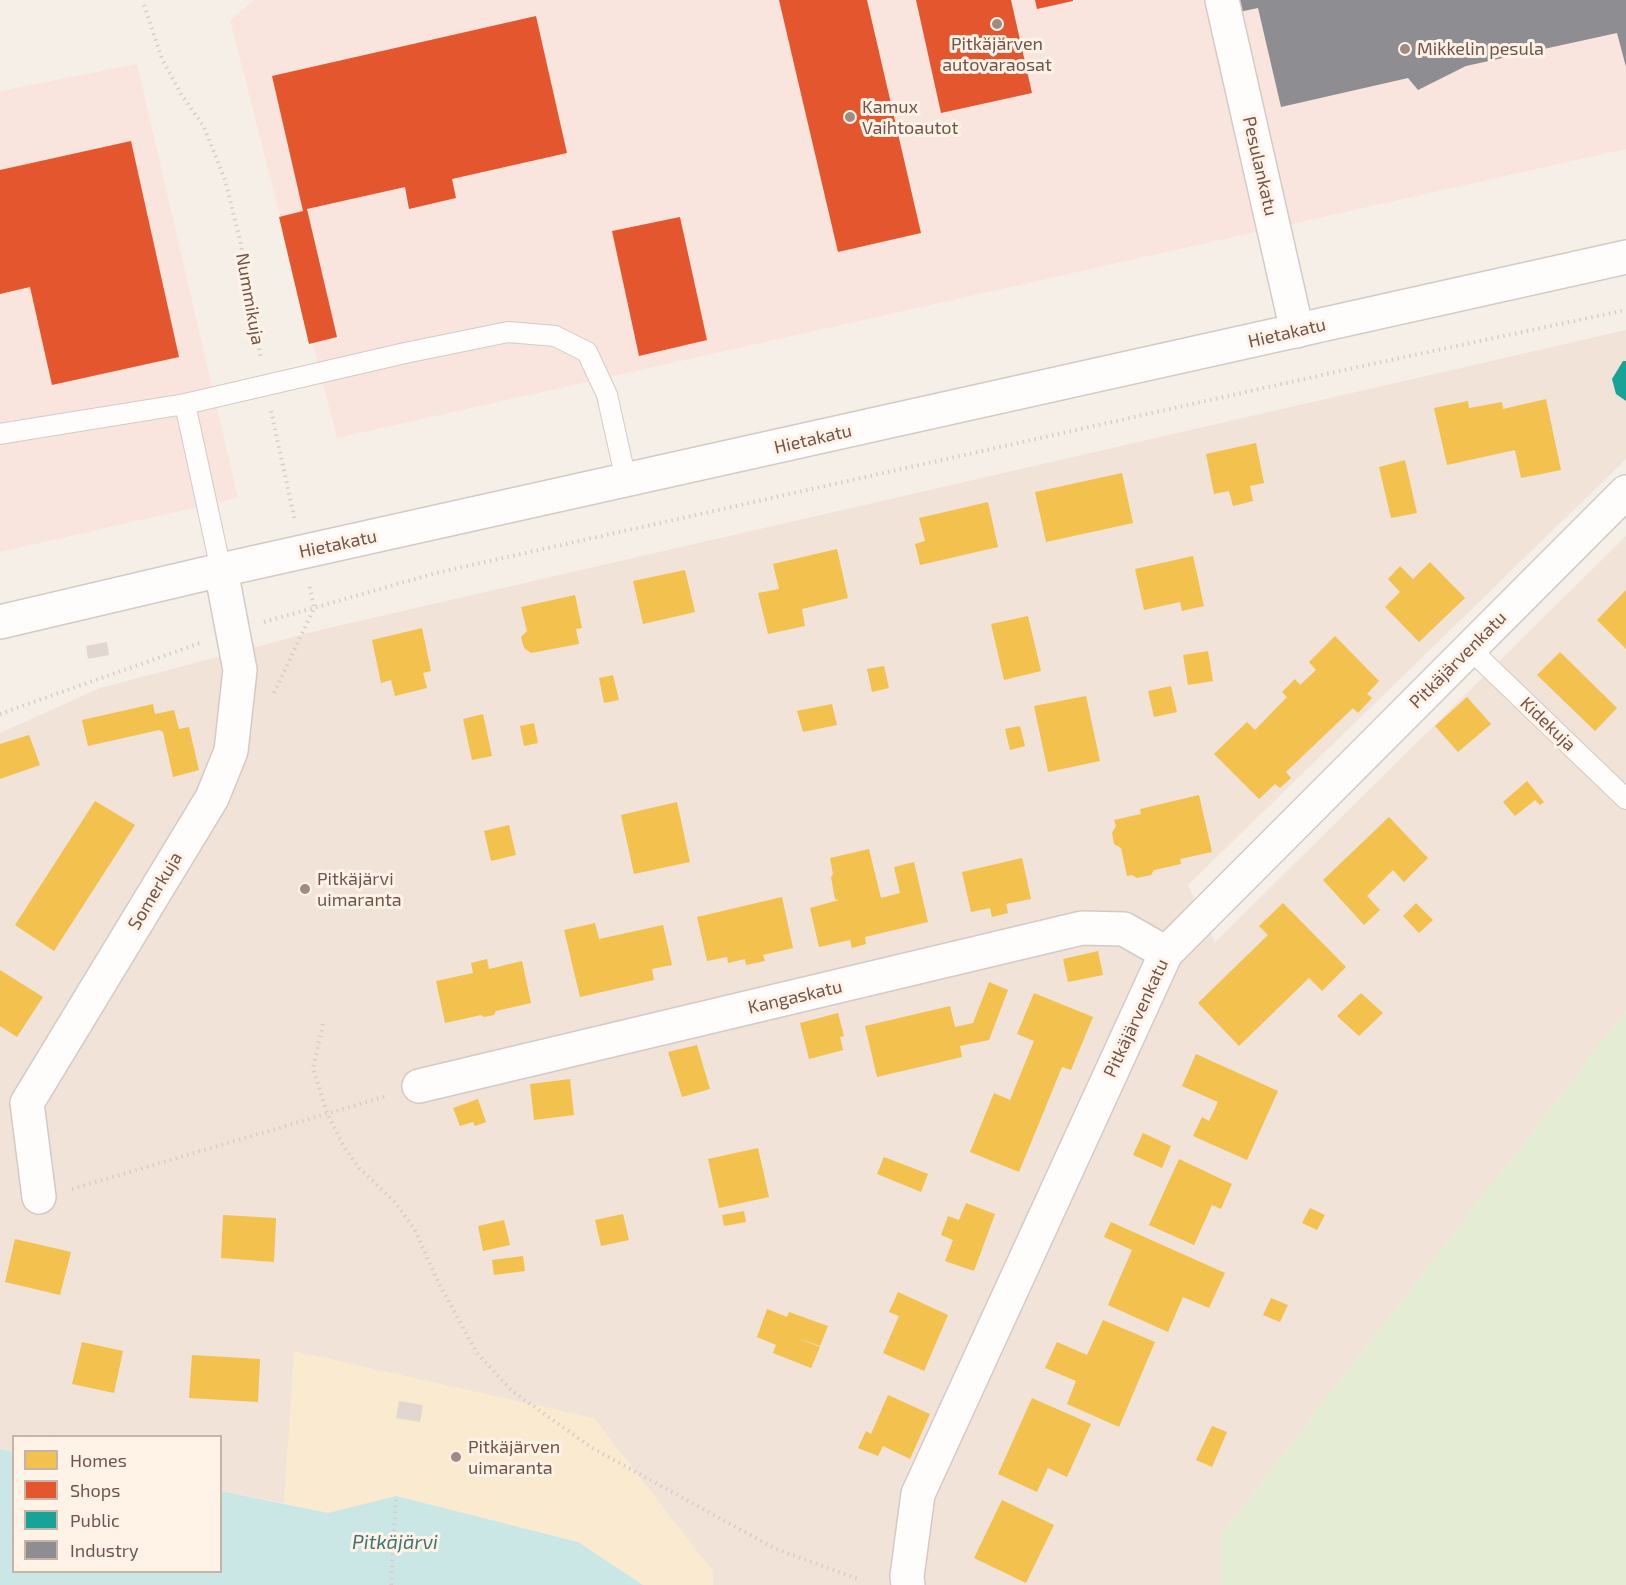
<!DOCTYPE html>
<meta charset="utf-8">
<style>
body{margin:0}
#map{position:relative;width:1626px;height:1585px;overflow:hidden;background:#f6efe8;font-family:"Exo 2",sans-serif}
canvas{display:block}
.legend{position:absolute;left:12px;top:1435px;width:210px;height:138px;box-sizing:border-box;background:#fff3e8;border:2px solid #c7b3a8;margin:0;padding:8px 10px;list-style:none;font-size:18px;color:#735349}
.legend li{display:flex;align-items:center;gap:12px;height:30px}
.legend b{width:30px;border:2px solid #c7b3a8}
</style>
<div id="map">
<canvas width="1626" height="1585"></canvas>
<ul class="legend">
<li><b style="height:16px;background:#f2c14e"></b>Homes</li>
<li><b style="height:16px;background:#e4572e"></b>Shops</li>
<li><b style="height:16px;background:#17a398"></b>Public</li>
<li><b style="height:16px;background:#8d8d92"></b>Industry</li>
</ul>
</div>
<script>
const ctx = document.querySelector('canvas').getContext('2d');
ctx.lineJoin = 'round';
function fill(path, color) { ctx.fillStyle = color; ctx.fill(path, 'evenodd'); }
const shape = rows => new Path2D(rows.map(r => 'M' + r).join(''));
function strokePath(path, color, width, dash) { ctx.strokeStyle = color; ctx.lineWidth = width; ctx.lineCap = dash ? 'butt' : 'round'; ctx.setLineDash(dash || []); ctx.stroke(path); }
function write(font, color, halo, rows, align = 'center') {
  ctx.font = font + ' "Exo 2",sans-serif'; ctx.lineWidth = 6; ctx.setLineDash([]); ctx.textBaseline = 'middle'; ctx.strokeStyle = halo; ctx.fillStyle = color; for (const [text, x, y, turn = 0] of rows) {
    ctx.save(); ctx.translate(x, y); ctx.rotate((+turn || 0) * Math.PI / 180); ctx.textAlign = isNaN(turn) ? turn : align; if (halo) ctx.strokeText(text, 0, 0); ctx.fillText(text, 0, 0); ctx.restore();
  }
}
fill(shape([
 [1626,330,1626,459,1188,885,1215,942,1626,536,1626,1011,1221,1534,1221,1585,713,1585,712,1570,295,1352,284,1503,221,1491,220,1436,14,1436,13,1452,0,1449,0,733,100,688,320,630]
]), '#f1e3d8');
fill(shape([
 [254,0,1626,0,1626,149,337,438,230,20],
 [137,64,238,498,0,552,0,91]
]), '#f9e5de');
fill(shape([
 [1626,1011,1626,1585,1221,1585,1221,1534]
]), '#e4ecd3');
fill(shape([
 [294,1351,594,1418,712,1570,713,1585,643,1585,578,1542,396,1496,328,1514,284,1503]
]), '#f9ead0');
fill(shape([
 [0,1449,13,1452,14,1572,220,1572,221,1491,328,1513,396,1496,578,1542,643,1585,0,1585]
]), '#cae7e6');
fill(shape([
 [1546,399,1561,470,1521,478,1515,450,1447,465,1434,408,1468,401,1469,408,1502,402,1503,409],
 [1256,443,1264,483,1250,486,1253,501,1233,506,1229,491,1214,494,1206,454],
 [1405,460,1417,513,1391,518,1379,467],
 [1122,473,1133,523,1046,542,1035,492],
 [988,502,998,547,920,565,915,544,925,541,919,518],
 [837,549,848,598,802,609,805,626,768,634,758,593,779,589,773,564],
 [1193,556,1204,606,1182,611,1180,602,1144,610,1135,569],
 [1430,562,1465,598,1419,642,1385,607,1400,592,1388,579,1400,566,1413,579],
 [685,570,695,612,643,624,633,581],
 [1626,590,1626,649,1597,620],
 [575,595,582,628,576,629,579,644,531,653,524,648,521,637,527,631,521,607],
 [1028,616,1041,671,1004,680,991,624],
 [422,628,431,671,423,673,427,688,395,696,391,680,381,683,372,640],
 [1335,636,1379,681,1367,694,1372,698,1358,713,1353,708,1286,772,1291,778,1280,788,1275,784,1259,799,1214,754,1247,722,1255,730,1287,697,1282,692,1295,679,1300,685,1316,670,1309,662],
 [1208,651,1213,681,1188,685,1183,655],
 [1560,652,1617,708,1595,731,1537,675],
 [884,666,889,688,872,692,867,669],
 [613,675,619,700,604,703,599,678],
 [1171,686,1177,712,1154,717,1148,691],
 [1086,696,1100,761,1048,772,1034,706],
 [1467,697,1491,724,1458,752,1435,726],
 [153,704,155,714,174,710,179,729,189,727,199,770,173,777,163,732,159,730,88,746,82,720],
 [832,704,837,725,803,732,797,711],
 [483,714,492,756,472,760,463,719],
 [534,723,538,743,524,746,520,726],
 [1020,726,1025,746,1010,750,1005,729],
 [29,735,40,765,0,779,0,744],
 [1527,781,1544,802,1540,805,1535,800,1515,816,1503,802],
 [1199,795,1212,852,1180,859,1181,864,1154,870,1151,875,1137,878,1132,875,1127,876,1121,848,1114,844,1112,833,1116,826,1114,820,1141,814,1140,809],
 [95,801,135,825,54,951,15,925],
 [677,802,690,862,634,874,621,815],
 [1389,817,1428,858,1404,882,1393,870,1367,896,1380,910,1364,925,1323,880],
 [509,825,516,855,491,861,484,831],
 [869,849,881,898,900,893,894,867,914,862,928,922,865,937,866,944,852,948,850,940,819,947,810,908,839,900,835,899,831,877,833,874,830,858],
 [1022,858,1031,899,1006,904,1008,913,992,917,990,908,971,912,962,872],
 [782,897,793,948,763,955,765,961,746,965,745,959,728,963,727,957,707,961,697,917],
 [1283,903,1346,967,1322,991,1309,978,1239,1046,1198,1003,1268,935,1259,926],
 [1416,903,1433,920,1419,933,1403,916],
 [595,923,599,939,663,925,672,965,652,969,654,980,580,997,564,930],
 [1098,951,1103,975,1068,982,1063,959],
 [487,959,489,969,522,961,531,1003,496,1011,494,1015,484,1017,481,1015,445,1023,436,981,473,973,471,963],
 [0,970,43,997,17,1037,0,1026],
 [989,982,1008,990,989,1040,960,1046,962,1057,877,1077,865,1026,950,1006,955,1027,973,1023],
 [1034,993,1093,1017,1071,1070,1062,1067,1019,1172,970,1152,994,1093,1010,1100,1034,1041,1017,1034],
 [1361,993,1383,1013,1359,1036,1337,1016],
 [838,1013,844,1036,840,1037,843,1050,809,1059,800,1023],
 [697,1045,710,1089,682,1097,668,1052],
 [1196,1054,1278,1091,1247,1160,1193,1136,1202,1117,1209,1121,1218,1102,1182,1086],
 [570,1079,574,1115,534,1120,530,1084],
 [478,1099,486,1122,475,1126,473,1122,460,1126,453,1108],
 [1143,1133,1171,1146,1162,1168,1133,1155],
 [758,1148,769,1197,719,1208,708,1159],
 [884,1157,928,1174,921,1192,877,1174],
 [1179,1159,1232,1184,1221,1209,1212,1205,1194,1245,1149,1225],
 [966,1203,995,1214,974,1271,945,1261,953,1240,941,1235,948,1216,959,1220],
 [1310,1208,1325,1215,1317,1230,1302,1223],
 [744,1211,746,1222,724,1226,722,1215],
 [623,1214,629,1240,601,1246,595,1220],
 [223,1215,276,1218,274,1262,221,1258],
 [504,1220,510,1245,483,1251,478,1226],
 [1111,1222,1225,1273,1209,1308,1183,1297,1168,1332,1108,1305,1132,1250,1104,1237],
 [15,1239,71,1252,60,1295,5,1282],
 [523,1256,525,1271,494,1275,492,1260],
 [898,1292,948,1315,924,1371,883,1353,899,1316,889,1312],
 [1271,1298,1288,1305,1280,1322,1263,1315],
 [767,1309,787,1317,789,1312,828,1326,820,1346,795,1337,820,1347,811,1368,773,1353,776,1345,757,1337],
 [1103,1320,1155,1342,1119,1427,1067,1404,1076,1381,1045,1368,1057,1342,1087,1355],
 [82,1342,123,1351,114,1393,72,1384],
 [192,1355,260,1359,258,1402,189,1398],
 [888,1395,930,1414,910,1459,883,1446,878,1456,858,1448,866,1431,871,1434],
 [1032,1398,1091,1424,1067,1477,1048,1468,1037,1492,998,1474],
 [1212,1426,1227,1432,1212,1467,1196,1460],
 [1002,1500,1054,1525,1026,1583,974,1558]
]), '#f2c14e');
fill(shape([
 [779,0,867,0,921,233,838,252],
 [916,0,1011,0,1032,93,941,113],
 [1035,0,1073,0,1073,1,1037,9],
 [536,16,567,153,452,179,456,198,409,209,405,187,307,209,337,337,309,344,279,217,303,211,272,76],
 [131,141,179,357,52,385,30,287,0,294,0,170],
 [680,217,707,340,639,356,612,231]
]), '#e4572e');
fill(shape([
 [1623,361,1626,361,1626,401,1616,394,1612,379]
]), '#17a398');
fill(shape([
 [1236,0,1626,0,1626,67,1617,33,1466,66,1418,90,1408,78,1281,107,1258,8,1239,12]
]), '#8d8d92');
fill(shape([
 [107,642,109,655,88,659,86,646],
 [399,1401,423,1405,420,1422,396,1418]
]), '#e2d6d0');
const service = shape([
 [185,404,221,570],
 [0,434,185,404,405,353,508,332,555,336,587,352,607,395,626,480],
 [1470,649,1626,799]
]);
const minor = shape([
 [1222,0,1297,331],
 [419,1086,1082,928,1124,929,1166,953],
 [39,1197,27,1103,212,798,231,751,240,670,221,570],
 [908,1585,907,1576,918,1494,1166,953,1626,492]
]);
const tertiary = shape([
 [0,622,221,570,1626,257]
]);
strokePath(service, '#d4cac5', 22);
strokePath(minor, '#d4cac5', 36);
strokePath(tertiary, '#d4cac5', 36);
strokePath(shape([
 [144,5,162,59,181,94,204,127,225,180,240,240,261,359],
 [271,411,295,521],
 [264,622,436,573,1358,367,1626,310],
 [274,693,314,608,309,584],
 [0,714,200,643],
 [323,1024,313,1068,327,1113,344,1147,359,1168,394,1201,415,1230,438,1282,477,1353,512,1391,592,1448,776,1549,858,1579],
 [72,1189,387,1096],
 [391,1585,396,1496]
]), '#d8cdc9', 4, [1.5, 4.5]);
strokePath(service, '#fefdfc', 20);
strokePath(minor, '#fefdfc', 33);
strokePath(tertiary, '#fefdfc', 33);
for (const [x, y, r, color] of [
 [997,24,6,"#a18a81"],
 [1405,49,6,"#a18a81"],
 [850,117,6,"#a18a81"],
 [305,889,6,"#a18a81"],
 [456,1457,6,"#a18a81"]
]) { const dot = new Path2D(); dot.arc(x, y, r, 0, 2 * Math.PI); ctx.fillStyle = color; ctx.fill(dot); strokePath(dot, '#fff3e8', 2); }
write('18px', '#735349', '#fff3e8', [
 ["Pitkäjärven",997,44,"center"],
 ["autovaraosat",997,65,"center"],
 ["Mikkelin pesula",1417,49],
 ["Kamux",862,107],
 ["Vaihtoautot",862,128],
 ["Pitkäjärvi",317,879],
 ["uimaranta",317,900],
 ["Pitkäjärven",468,1447],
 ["uimaranta",468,1468]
], 'left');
write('18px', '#735349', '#fff3e8', [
 ["Pesulankatu",1260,166,77],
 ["Nummikuja",250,299,80],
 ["Hietakatu",1287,333,-13],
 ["Hietakatu",813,439,-13],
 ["Hietakatu",338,544,-12],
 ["Pitkäjärvenkatu",1458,660,-45],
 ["Kidekuja",1548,724,44],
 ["Somerkuja",155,891,-59],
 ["Kangaskatu",795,997,-13],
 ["Pitkäjärvenkatu",1136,1018,-65]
]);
write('italic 20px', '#3d7678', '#fff3e8', [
 ["Pitkäjärvi",395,1542]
]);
</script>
